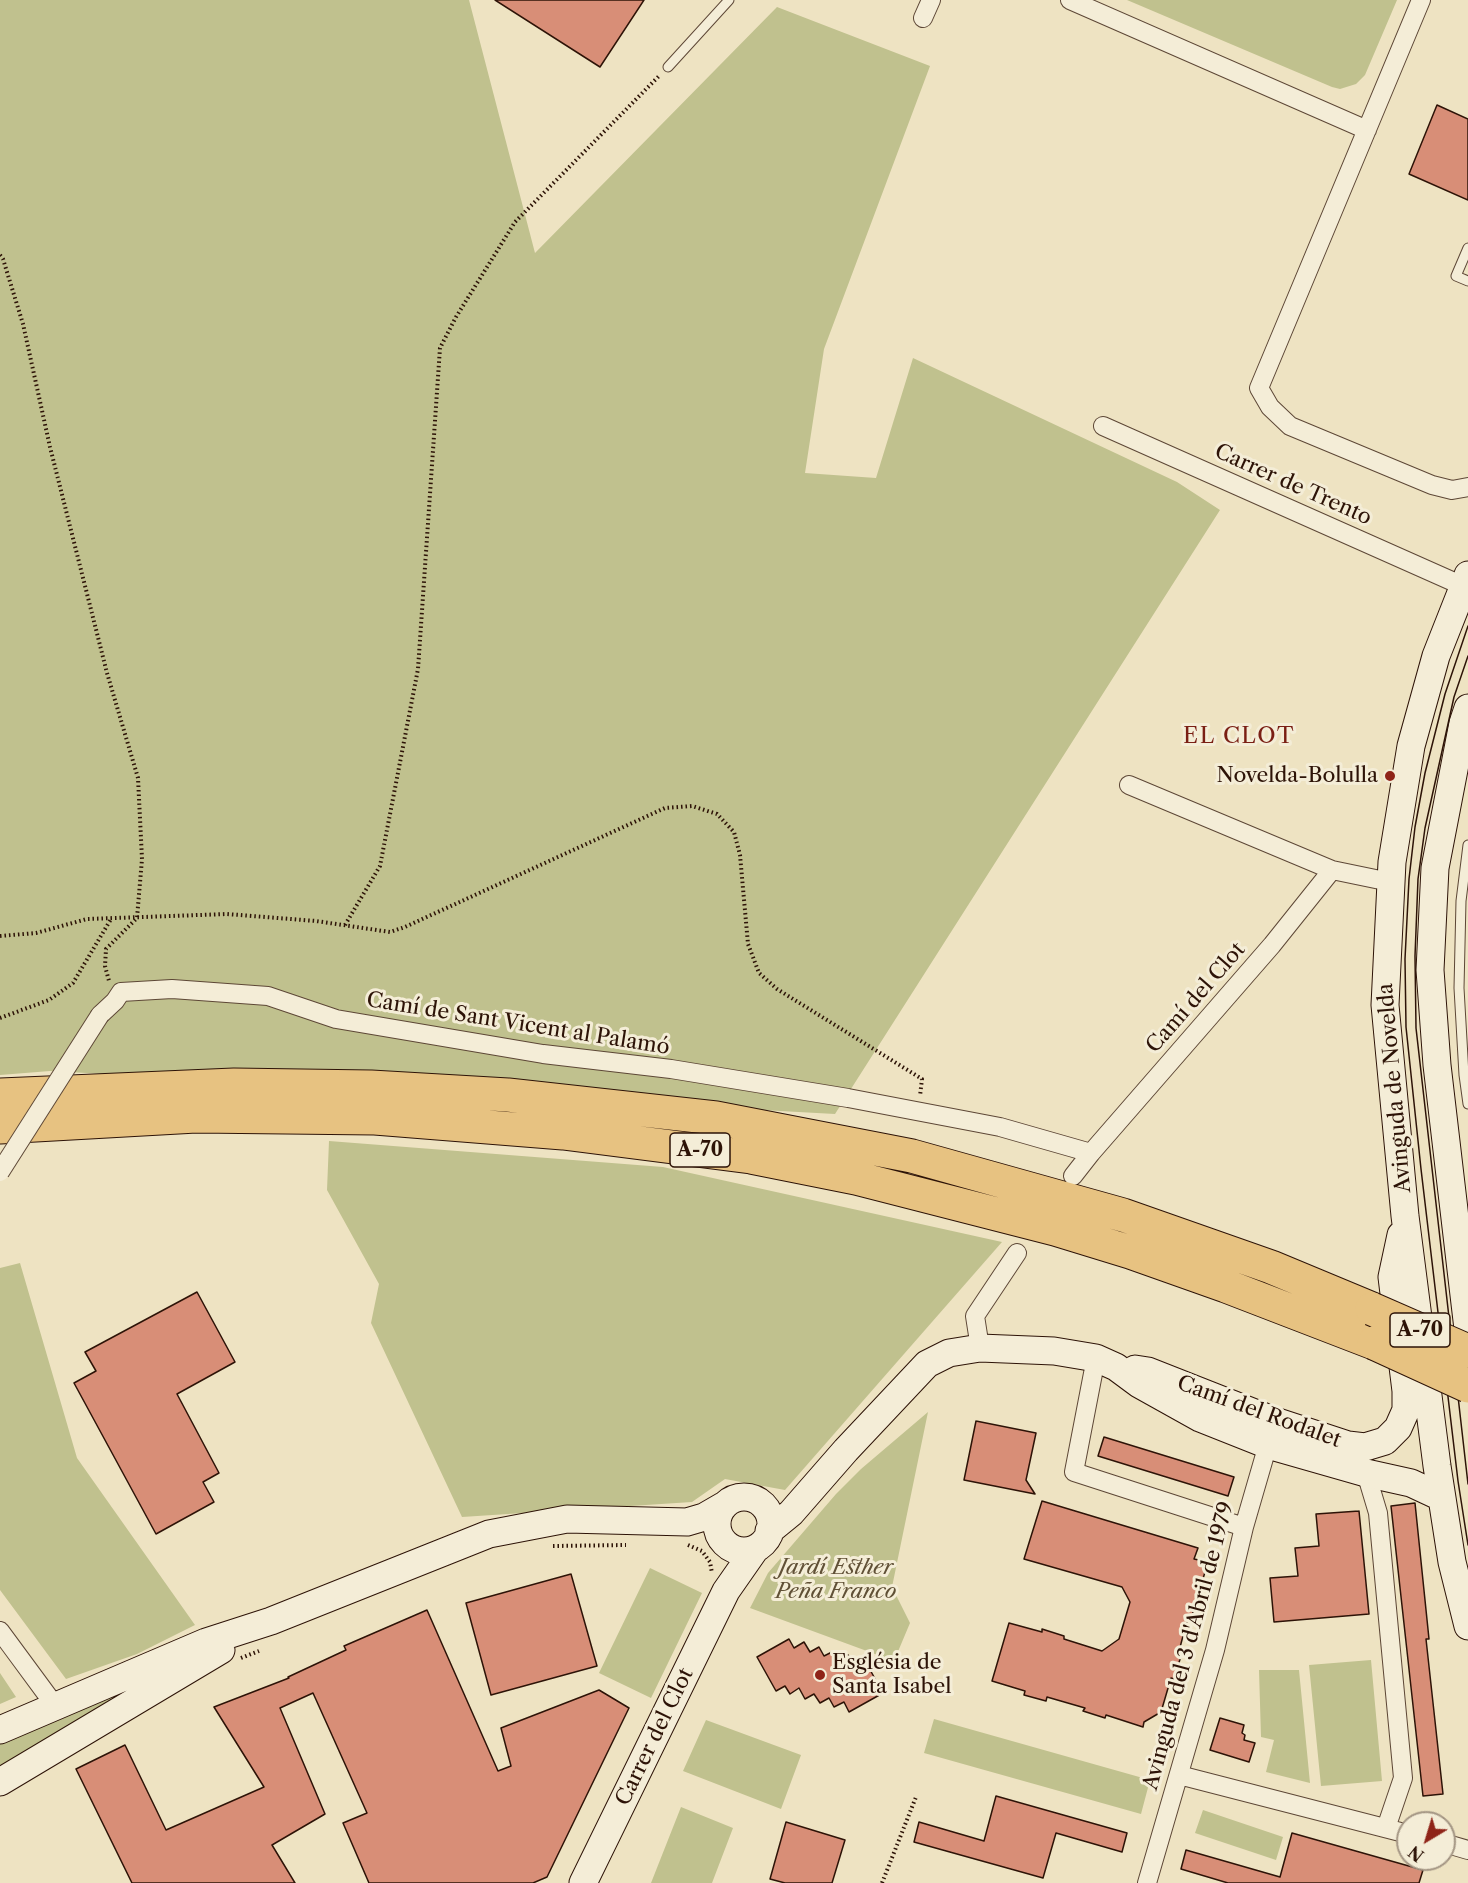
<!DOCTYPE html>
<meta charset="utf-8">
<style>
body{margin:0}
#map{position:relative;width:1468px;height:1883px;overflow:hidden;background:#eee3c2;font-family:"Libre Caslon Text",serif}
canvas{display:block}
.north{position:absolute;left:1396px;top:1811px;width:60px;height:60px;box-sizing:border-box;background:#f4edd7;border:2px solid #a49684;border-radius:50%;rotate:218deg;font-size:16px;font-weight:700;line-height:24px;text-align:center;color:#2d1307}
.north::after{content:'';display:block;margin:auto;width:21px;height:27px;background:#8f2418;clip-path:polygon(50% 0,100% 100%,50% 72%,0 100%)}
</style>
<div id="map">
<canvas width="1468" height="1883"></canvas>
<div class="north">N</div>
</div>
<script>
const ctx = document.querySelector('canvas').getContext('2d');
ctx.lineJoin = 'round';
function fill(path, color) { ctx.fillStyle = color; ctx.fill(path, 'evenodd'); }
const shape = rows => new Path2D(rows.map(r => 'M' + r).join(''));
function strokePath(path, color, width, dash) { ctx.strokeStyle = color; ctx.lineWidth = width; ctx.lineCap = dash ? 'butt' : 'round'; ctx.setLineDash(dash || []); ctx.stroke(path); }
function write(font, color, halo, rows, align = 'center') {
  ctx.font = font + ' "Libre Caslon Text",serif'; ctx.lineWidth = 6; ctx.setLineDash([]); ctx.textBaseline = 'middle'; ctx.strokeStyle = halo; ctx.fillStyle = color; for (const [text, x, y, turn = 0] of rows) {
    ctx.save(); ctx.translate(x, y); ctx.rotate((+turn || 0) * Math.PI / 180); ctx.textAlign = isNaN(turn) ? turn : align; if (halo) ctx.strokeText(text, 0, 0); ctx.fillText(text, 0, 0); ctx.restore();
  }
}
fill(shape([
 [0,0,469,0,535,253,777,7,930,66,824,349,805,473,876,478,913,358,1177,482,1220,510,835,1114,50,1071,0,1075],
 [1127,0,1397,0,1365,75,1356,84,1340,89,1332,87],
 [329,1141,663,1167,1002,1242,785,1490,725,1479,692,1502,462,1517,371,1323,379,1284,327,1190],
 [20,1263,77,1458,195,1625,137,1654,66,1679,0,1590,0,1268],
 [928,1412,892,1587,910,1623,894,1661,750,1608,768,1573,836,1494,861,1469],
 [650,1568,702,1593,651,1698,599,1673],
 [1371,1660,1382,1781,1321,1786,1309,1665],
 [1259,1670,1299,1670,1310,1783,1266,1772,1274,1740,1261,1737],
 [0,1673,16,1697,0,1704],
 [153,1677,0,1775,0,1740],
 [934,1719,1150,1780,1141,1814,924,1753],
 [706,1720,801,1755,781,1809,683,1771],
 [681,1807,733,1828,712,1883,651,1883],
 [1203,1810,1283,1837,1276,1860,1195,1833]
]), '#c0c18e');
const building = shape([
 [495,0,644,0,600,67,495,0],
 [1437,105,1468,119,1468,200,1409,174,1437,105],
 [197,1292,235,1362,177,1394,219,1473,203,1482,214,1502,156,1534,74,1383,96,1371,85,1352,197,1292],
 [976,1421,1036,1433,1026,1480,1035,1494,964,1480,976,1421],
 [1104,1437,1234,1477,1228,1496,1098,1456,1104,1437],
 [1042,1501,1198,1548,1194,1559,1208,1562,1191,1619,1188,1617,1178,1655,1181,1656,1174,1679,1171,1678,1161,1712,1144,1722,1143,1727,1106,1715,1105,1718,1083,1711,1085,1708,1047,1697,1046,1701,1024,1695,1025,1691,992,1681,1009,1623,1042,1632,1042,1629,1064,1636,1064,1639,1102,1651,1119,1639,1130,1602,1122,1587,1024,1559,1042,1501],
 [1415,1503,1429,1639,1426,1639,1443,1794,1423,1796,1391,1506,1415,1503],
 [1359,1511,1369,1614,1274,1622,1270,1578,1298,1576,1295,1548,1319,1546,1316,1514,1359,1511],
 [571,1574,597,1666,491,1695,466,1603,571,1574],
 [427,1610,498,1771,511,1766,501,1728,599,1690,629,1708,547,1877,533,1883,369,1883,343,1823,367,1813,313,1693,280,1708,325,1814,272,1845,295,1883,132,1883,76,1769,125,1745,166,1830,264,1787,214,1707,289,1678,288,1677,346,1650,344,1646,427,1610],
 [789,1639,794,1648,804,1642,810,1652,819,1647,824,1656,834,1651,839,1660,848,1655,854,1664,864,1659,883,1693,849,1712,844,1702,834,1707,829,1698,820,1703,814,1694,805,1699,799,1688,790,1694,785,1686,776,1691,757,1657,789,1639],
 [1220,1718,1244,1725,1242,1733,1245,1735,1244,1740,1255,1743,1249,1762,1210,1750,1220,1718],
 [996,1796,1127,1833,1122,1852,1056,1833,1043,1878,914,1842,919,1822,984,1841,996,1796],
 [786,1822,845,1840,832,1883,785,1883,770,1879,786,1822],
 [1292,1833,1423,1870,1419,1883,1228,1883,1181,1869,1186,1850,1280,1877,1292,1833]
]);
fill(building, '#d88e77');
strokePath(building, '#2d1307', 1.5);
const lane = shape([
 [668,67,729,0],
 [1468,248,1456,276,1468,281],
 [1468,845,1461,901,1459,988,1464,1075,1468,1104]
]);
const street = shape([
 [1070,0,1367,130],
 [1421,0,1259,388,1270,407,1290,426,1432,485,1452,490,1468,487],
 [923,18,931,0],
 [1103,426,1463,586],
 [1129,785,1332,870,1390,882],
 [100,1015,115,1001,121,992,172,989,268,996,336,1019,543,1054,671,1069,848,1098,1000,1127,1091,1153,1073,1176],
 [1091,1153,1272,945,1332,870],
 [980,1348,975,1316,1017,1253],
 [1096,1358,1074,1472,1244,1527],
 [1366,1473,1378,1513,1403,1778,1386,1828],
 [0,1631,56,1707],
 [1179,1775,1408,1834],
 [1444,1843,1468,1850],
 [1147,1883,1215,1650,1244,1527,1271,1434]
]);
const secondary = shape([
 [1468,575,1436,656,1411,746,1392,862,1385,1005,1405,1216,1437,1466,1452,1562,1468,1626],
 [1468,708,1463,723,1435,868,1430,970,1437,1065,1468,1329],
 [1135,1369,1148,1371,1275,1421,1348,1445,1365,1447,1385,1441,1398,1428,1406,1410,1406,1391,1392,1277,1401,1235],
 '717 1524a27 27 0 1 1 54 0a27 27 0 1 1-54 0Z',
 [769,1531,791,1513,846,1450,927,1364,949,1353,980,1348,1054,1351,1096,1358,1116,1367,1139,1384,1200,1418,1268,1445,1366,1473,1411,1483,1441,1497],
 [0,1730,206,1642,271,1621,489,1534,567,1519,687,1522,704,1517,723,1506],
 [0,1782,221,1650],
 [583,1883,726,1591,756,1548]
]);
const highway = shape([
 [0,1095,234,1085,371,1087,508,1095,716,1118,912,1156,1123,1215,1271,1267,1372,1309],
 [0,1127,196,1116,375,1118,563,1133,751,1157,856,1178,1055,1229,1130,1252,1226,1286,1374,1343]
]);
strokePath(lane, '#5d4736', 11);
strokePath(street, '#5d4736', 20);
strokePath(secondary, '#2d1307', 29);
strokePath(highway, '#2d1307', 35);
strokePath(shape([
 [0,255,3,259,23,324,50,447,107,673,138,778,142,859,137,918,106,949,105,966,109,981],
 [345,925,380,866,418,669,440,348,456,317,515,222,659,76],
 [0,936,36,933,87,919,227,914,316,921,390,932,405,927,665,808,692,806,717,814,734,832,740,855,748,944,759,973,777,989,922,1079,920,1096],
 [0,1018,49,1000,73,983,111,919],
 [688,1545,702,1551,710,1562,712,1573],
 [553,1546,626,1545],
 [241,1658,259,1651],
 [882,1883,916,1797]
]), '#2d1307', 4, [1.5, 3]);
strokePath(lane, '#f4edd7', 9);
strokePath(street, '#f4edd7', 18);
strokePath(secondary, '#f4edd7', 27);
strokePath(highway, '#e7c281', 33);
strokePath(shape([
 [1468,626,1445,694,1425,773,1415,827,1409,879,1405,959,1406,1027,1421,1169,1458,1481,1468,1545],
 [1468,656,1454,697,1425,828,1418,879,1415,956,1416,1028,1468,1484]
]), '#2d1307', 1.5);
const streetBridge = shape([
 [0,1172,100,1015]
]);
const highwayBridge = shape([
 [1372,1309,1468,1351],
 [1374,1343,1468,1386]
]);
strokePath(streetBridge, '#5d4736', 20, []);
strokePath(highwayBridge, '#2d1307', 35, []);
strokePath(streetBridge, '#f4edd7', 18);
strokePath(highwayBridge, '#e7c281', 33);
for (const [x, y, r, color] of [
 [1390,776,6,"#8f2418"],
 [820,1675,6,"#8f2418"]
]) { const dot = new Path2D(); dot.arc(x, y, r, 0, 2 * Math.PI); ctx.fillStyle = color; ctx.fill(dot); strokePath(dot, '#f4edd7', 2); }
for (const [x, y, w] of [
 [700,1150,60],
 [1420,1330,60]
]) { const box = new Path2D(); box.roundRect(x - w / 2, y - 17, w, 34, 4.5); ctx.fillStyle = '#f4edd7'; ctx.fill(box); strokePath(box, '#2d1307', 1.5); }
write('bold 20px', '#2d1307', null, [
 ["A-70",700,1150],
 ["A-70",1420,1330]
]);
write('21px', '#2d1307', '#f4edd7', [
 ["Carrer de Trento",1293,485,24],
 ["Camí del Clot",1196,998,-49],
 ["Camí de Sant Vicent al Palamó",518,1024,9],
 ["Avinguda de Novelda",1395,1088,-95],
 ["Camí del Rodalet",1259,1412,20],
 ["Avinguda del 3 d'Abril de 1979",1189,1646,-75],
 ["Carrer del Clot",655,1737,-64]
]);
write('21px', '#2d1307', '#f4edd7', [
 ["Novelda-Bolulla",1378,776],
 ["Església de",832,1663,"left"],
 ["Santa Isabel",832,1687,"left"]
], 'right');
write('italic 21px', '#605036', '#f4edd7', [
 ["Jardí Esther",836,1568],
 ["Peña Franco",836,1592]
]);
ctx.letterSpacing = '1.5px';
write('22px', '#7a1f14', '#f4edd7', [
 ["EL CLOT",1239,737]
]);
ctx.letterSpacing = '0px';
</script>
